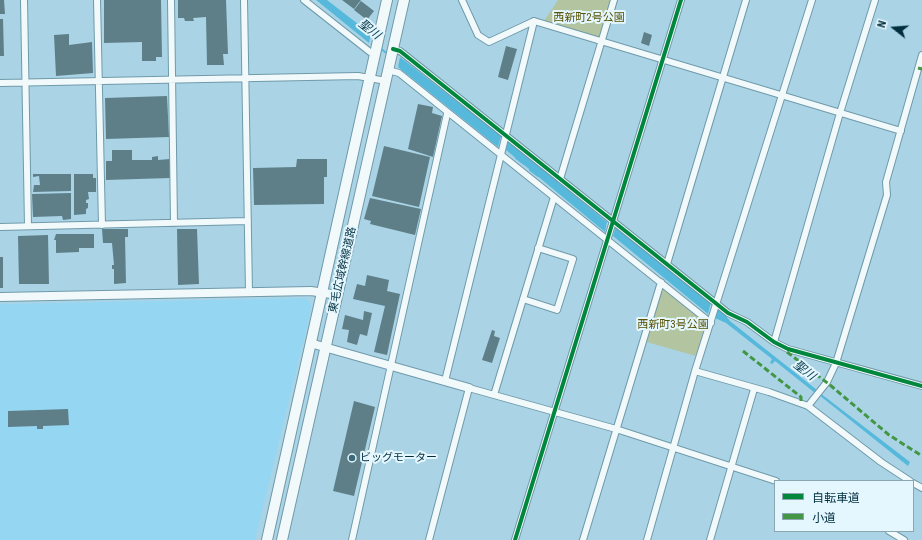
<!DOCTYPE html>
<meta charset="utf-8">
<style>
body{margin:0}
#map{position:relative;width:922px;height:540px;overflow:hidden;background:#aad4e6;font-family:"Roboto Condensed","Noto Sans JP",sans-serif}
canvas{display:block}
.legend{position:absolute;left:774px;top:480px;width:140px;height:52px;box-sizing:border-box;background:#e4f6fe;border:1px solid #89a6b1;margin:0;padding:5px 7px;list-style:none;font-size:12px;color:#002e3d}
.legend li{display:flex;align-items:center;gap:8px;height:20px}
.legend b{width:20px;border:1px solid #89a6b1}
.north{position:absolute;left:874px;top:8px;width:40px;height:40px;-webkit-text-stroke:3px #e4f6fe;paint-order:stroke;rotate:287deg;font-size:11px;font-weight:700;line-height:16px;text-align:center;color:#002e3d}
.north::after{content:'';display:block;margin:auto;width:14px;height:18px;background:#002e3d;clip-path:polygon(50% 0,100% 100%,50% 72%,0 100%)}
</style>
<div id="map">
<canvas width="922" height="540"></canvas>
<ul class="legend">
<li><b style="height:5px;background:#00873e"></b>自転車道</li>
<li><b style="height:5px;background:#429644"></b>小道</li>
</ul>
<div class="north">N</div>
</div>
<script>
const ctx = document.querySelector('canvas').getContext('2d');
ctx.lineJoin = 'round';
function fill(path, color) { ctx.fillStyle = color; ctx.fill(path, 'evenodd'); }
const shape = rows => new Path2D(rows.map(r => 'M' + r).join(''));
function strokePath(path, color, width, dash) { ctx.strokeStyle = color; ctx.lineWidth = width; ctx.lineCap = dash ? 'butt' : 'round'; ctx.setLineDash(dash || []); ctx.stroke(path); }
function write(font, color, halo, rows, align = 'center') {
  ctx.font = font + ' "Roboto Condensed","Noto Sans JP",sans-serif'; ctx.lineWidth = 4; ctx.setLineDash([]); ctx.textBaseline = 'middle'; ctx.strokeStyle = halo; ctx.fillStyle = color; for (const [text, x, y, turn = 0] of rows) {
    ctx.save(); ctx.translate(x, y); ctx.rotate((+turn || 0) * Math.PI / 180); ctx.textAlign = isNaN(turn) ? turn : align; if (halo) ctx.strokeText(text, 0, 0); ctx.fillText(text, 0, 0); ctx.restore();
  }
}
fill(shape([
 [306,298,311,304,310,314,255,540,0,540,0,304]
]), '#95d7f2');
fill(shape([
 [558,0,614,0,602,41,542,24],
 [660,284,706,323,696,356,643,341]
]), '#b3c4a1');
fill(shape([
 [316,0,327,0,371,34,369,43],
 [400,57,501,136,498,147,398,67],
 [508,141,607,222,605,232,506,150],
 [616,226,711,302,708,314,613,236],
 [719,307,730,321,817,390,815,393,775,361,772,364,770,363,772,359,726,323,715,318],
 [820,393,910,462,908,466,819,395]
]), '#56b9dc');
strokePath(shape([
 [380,48,389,55],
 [516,158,524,164],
 [530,170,538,176]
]), '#56b9dc', 2);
fill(shape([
 [0,0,4,0,5,14,0,14],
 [104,0,161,0,162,57,156,57,156,61,142,61,142,42,104,43],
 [178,0,226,0,228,54,223,54,224,65,207,65,206,17,193,18,194,21,185,21,184,18,178,18],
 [342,0,361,0,354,9],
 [361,1,374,11,367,20,354,10],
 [0,19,3,19,4,56,0,56],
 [644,32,652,35,649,46,641,43],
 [69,34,69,45,92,42,93,73,56,76,54,35],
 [506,46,517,49,508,80,498,77],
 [167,96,169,137,106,139,105,98],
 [418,104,433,107,432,113,442,116,433,157,408,149],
 [384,146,430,157,419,207,372,196],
 [112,150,132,150,132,160,152,160,152,157,158,156,158,160,170,159,170,178,106,180,106,161,112,161],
 [297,159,327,159,327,177,324,177,324,204,254,205,253,168,296,167],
 [33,174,71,174,71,191,33,192,34,185,40,185,39,176,33,177],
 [74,174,93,174,93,178,96,178,96,192,88,192,89,199,86,200,86,203,88,203,88,208,86,209,86,214,74,215],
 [71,193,71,219,63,220,62,216,33,217,32,194],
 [370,198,421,209,415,235,370,224,371,221,364,219],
 [102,229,128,229,128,237,125,237,126,283,114,284,114,269,112,269,112,265,114,265,112,243,103,243],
 [177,229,197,229,199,284,178,285],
 [56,234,94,234,94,248,79,248,79,252,56,253,56,240,54,240],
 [48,235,49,284,19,284,18,236],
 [0,257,3,257,3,288,0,288],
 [367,275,389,280,387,291,400,294,387,355,374,352,385,306,353,299,357,284,365,286],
 [364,311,372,313,367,336,360,334,357,345,347,342,349,330,342,329,345,315,363,320],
 [492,330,495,331,494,336,500,338,492,363,482,360],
 [354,401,375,407,354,496,333,491],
 [68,409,69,425,43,426,43,429,37,429,37,426,8,427,8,411]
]), '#5e7f88');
const minor = shape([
 [24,0,28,226],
 [97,0,102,225],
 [171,0,174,223],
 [244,0,249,292],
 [304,0,370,52,375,54],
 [462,0,478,35,489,42,534,21,901,131],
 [393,49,400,51,728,313,747,322,774,342,788,349,922,386],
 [388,70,399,73,711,323],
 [0,83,358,76,386,81],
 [560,179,614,0],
 [0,227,248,221],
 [667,264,746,0],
 [523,299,557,310,573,259,538,248],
 [774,342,840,113,875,0],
 [695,371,769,392,808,406,881,462,910,481],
 [445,381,534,21],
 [494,395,554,197],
 [808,406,827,382,836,363,887,195,886,182,922,55],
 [913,483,922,488],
 [889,531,904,540],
 [352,540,447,114],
 [429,540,469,388,616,429,776,481],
 [515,540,681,0],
 [583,540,661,282],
 [647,540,695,371,812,0],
 [710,540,754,389]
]);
const tertiary = shape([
 [0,297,311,291,338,295],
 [310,343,469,388]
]);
const trunk = shape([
 [267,540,387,0],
 [282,540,404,0]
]);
strokePath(minor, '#6f9aaa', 8);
strokePath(tertiary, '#6f9aaa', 10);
strokePath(trunk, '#6f9aaa', 12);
strokePath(minor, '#f2f9fb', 6);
strokePath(tertiary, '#f2f9fb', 8);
strokePath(trunk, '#f2f9fb', 10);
strokePath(shape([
 [918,68,922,69],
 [743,351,801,397,801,404],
 [787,352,830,385,889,435,922,456]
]), '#429644', 3, [6, 3]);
strokePath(shape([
 [393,49,400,51,728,313,747,322,774,342,788,349,922,386],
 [515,540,681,0]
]), '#00873e', 4);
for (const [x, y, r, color] of [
 [352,458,4,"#3b6878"]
]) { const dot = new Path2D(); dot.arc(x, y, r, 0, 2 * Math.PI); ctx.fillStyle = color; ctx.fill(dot); strokePath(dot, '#e4f6fe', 1.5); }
write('11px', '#575204', '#e4f6fe', [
 ["西新町2号公園",589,18],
 ["西新町3号公園",673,325]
]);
write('11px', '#002e3d', '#e4f6fe', [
 ["東毛広域幹線道路",343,270,-77]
]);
write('11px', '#002e3d', '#e4f6fe', [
 ["ビッグモーター",360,458]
], 'left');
write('italic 12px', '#0e4153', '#e4f6fe', [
 ["聖川",369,30,38],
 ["聖川",804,371,38]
]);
</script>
